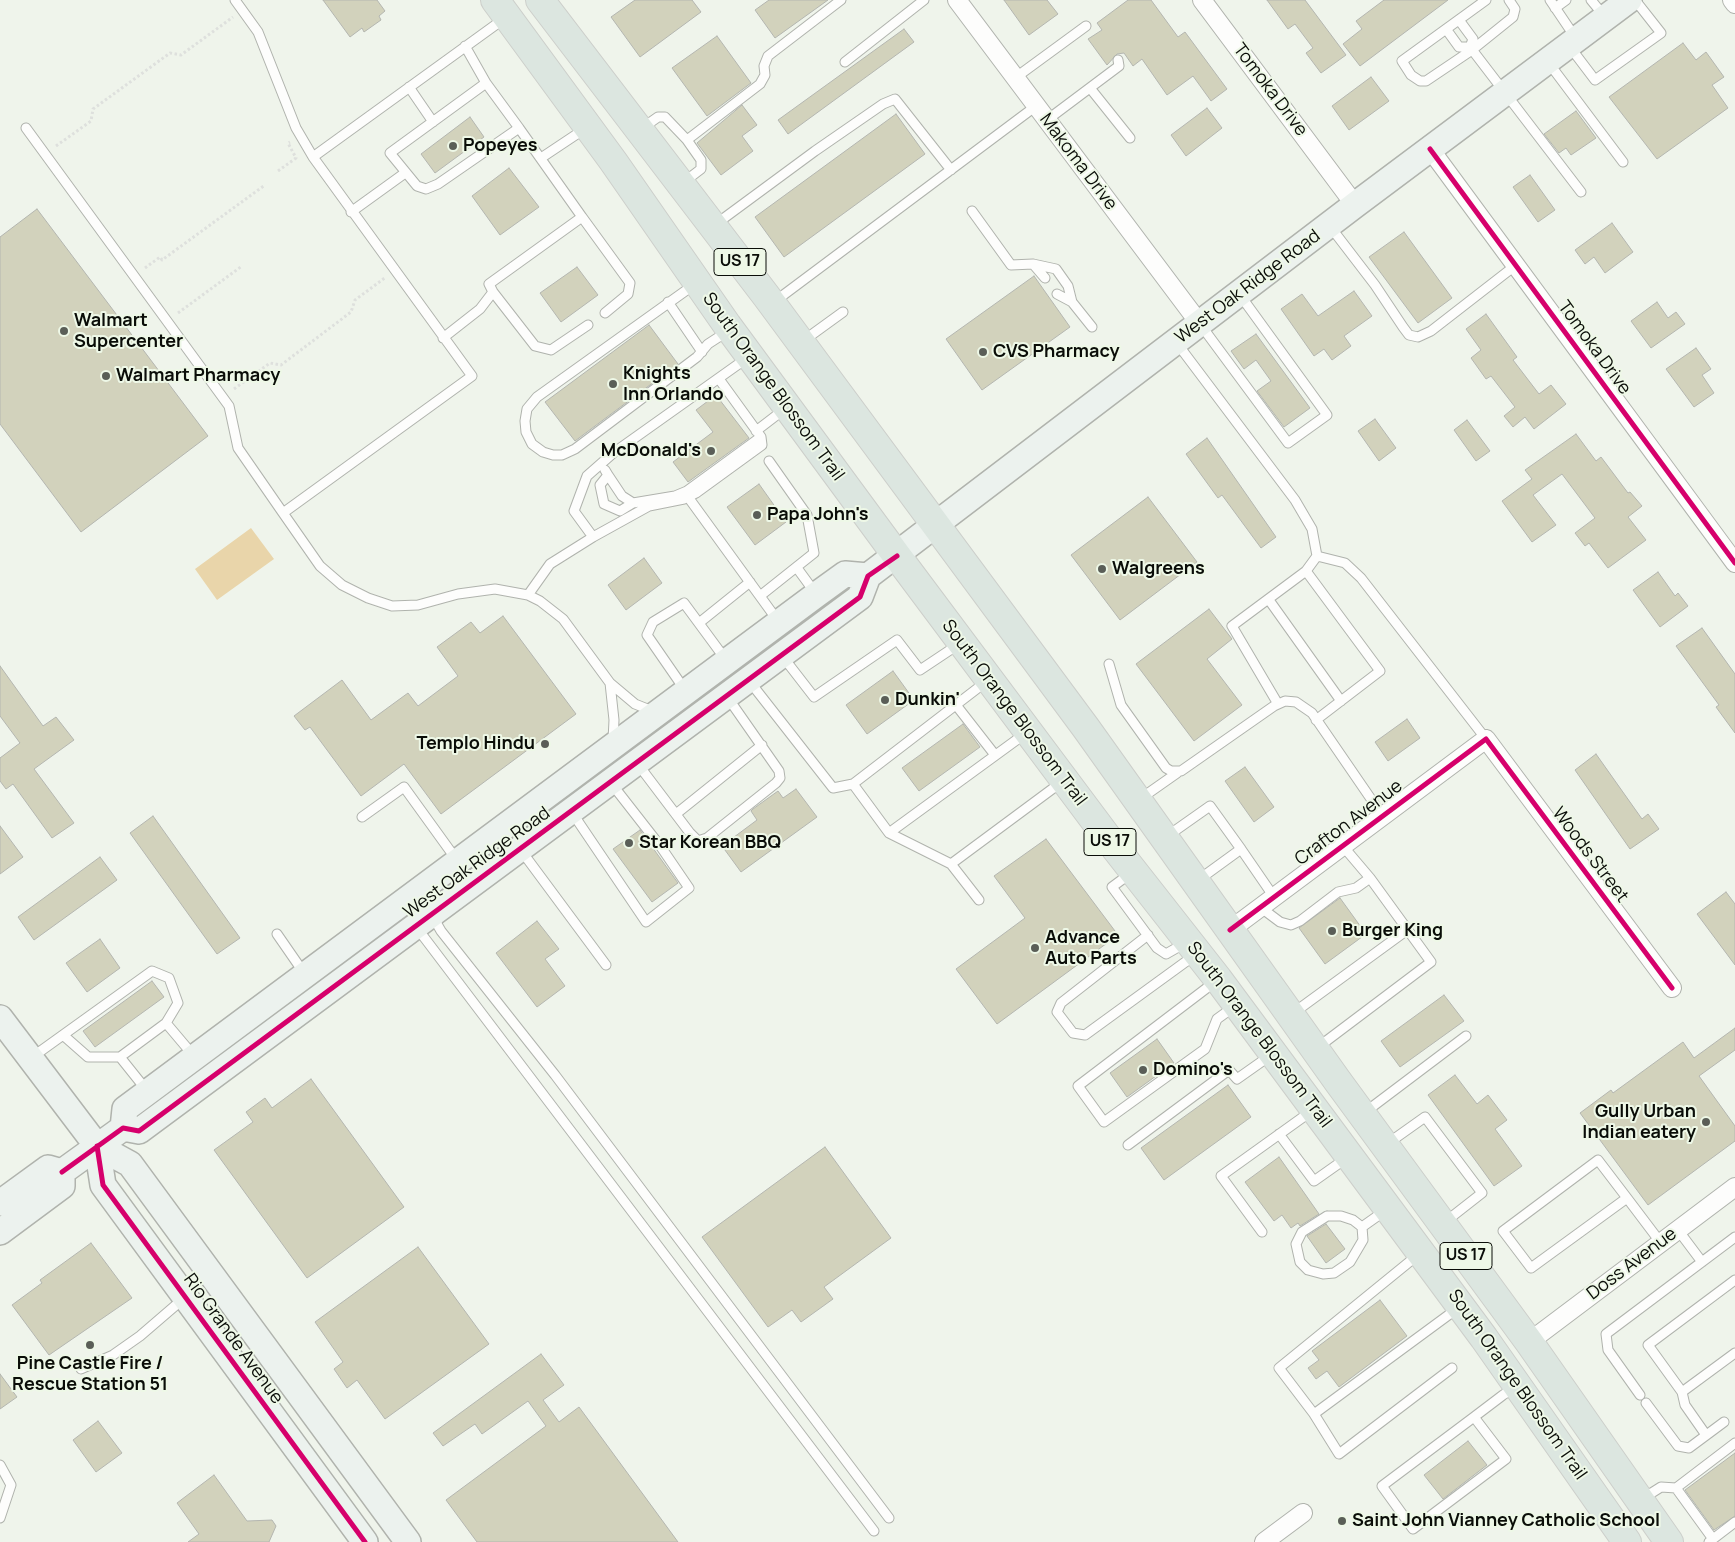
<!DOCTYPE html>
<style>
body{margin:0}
canvas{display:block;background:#eff4eb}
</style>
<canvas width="1735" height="1542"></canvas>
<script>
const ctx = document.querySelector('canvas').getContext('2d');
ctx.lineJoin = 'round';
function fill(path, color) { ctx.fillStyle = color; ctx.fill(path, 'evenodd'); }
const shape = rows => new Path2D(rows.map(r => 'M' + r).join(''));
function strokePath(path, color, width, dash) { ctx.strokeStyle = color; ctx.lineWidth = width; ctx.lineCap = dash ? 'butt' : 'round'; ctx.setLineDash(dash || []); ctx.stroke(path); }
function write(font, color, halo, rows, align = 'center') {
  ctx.font = font + ' Manrope,sans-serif'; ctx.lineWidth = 4; ctx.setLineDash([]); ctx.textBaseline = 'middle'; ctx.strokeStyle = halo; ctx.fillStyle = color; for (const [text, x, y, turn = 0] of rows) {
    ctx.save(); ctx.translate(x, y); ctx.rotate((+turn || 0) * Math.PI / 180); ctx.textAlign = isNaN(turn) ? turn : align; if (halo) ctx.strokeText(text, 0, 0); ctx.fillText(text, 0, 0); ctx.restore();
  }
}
fill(shape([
 [251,528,274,559,217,600,195,569]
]), '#e9d5aa');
const building = shape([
 [323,0,377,0,385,11,379,16,381,20,364,32,362,28,350,37,323,0],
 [635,0,692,0,701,12,640,57,611,17,635,0],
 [769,0,828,0,775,38,755,10,769,0],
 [1004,0,1047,0,1058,14,1029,35,1004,0],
 [1128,0,1151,0,1178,37,1185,32,1227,89,1211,101,1193,76,1167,95,1142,59,1133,66,1124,53,1117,54,1107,65,1088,39,1102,30,1097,23,1128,0],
 [1267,0,1305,0,1346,55,1321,73,1306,53,1313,48,1295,24,1288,29,1267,0],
 [1384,0,1448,0,1360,66,1343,44,1362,29,1356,21,1384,0],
 [904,29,914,42,788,134,778,120,904,29],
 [717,36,751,83,707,116,672,68,717,36],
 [1683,43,1696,60,1706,52,1724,77,1712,85,1728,108,1657,159,1609,97,1683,43],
 [1371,77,1389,101,1349,130,1332,106,1371,77],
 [742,105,757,125,742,136,753,151,721,175,697,143,742,105],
 [1207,108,1222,128,1186,156,1171,135,1207,108],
 [1576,111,1596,138,1571,155,1566,148,1559,153,1544,134,1576,111],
 [896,114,925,154,784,257,755,217,896,114],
 [470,117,484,137,435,173,421,154,470,117],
 [509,168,539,207,500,235,472,196,509,168],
 [1530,175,1555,210,1538,222,1513,187,1530,175],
 [37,209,208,436,81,532,0,424,0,237,37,209],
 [1612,223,1633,252,1605,273,1594,257,1585,264,1575,250,1612,223],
 [1404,232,1452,298,1418,323,1369,257,1404,232],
 [577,267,598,295,561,322,540,293,577,267],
 [1034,276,1070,327,982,390,946,339,1034,276],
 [1354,291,1372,316,1344,336,1351,346,1332,360,1324,349,1314,356,1281,309,1302,294,1318,316,1354,291],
 [1657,302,1668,318,1676,312,1685,324,1651,348,1631,321,1657,302],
 [1486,314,1517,357,1513,360,1539,394,1551,385,1566,404,1534,429,1525,417,1513,427,1504,416,1515,407,1491,376,1486,379,1471,358,1481,350,1466,329,1486,314],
 [649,325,678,364,575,441,545,402,649,325],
 [1256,334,1310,408,1284,427,1257,391,1271,381,1256,360,1244,369,1231,351,1256,334],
 [1696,348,1711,369,1702,375,1714,393,1694,407,1666,369,1696,348],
 [716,395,749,438,688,482,673,462,713,432,696,410,716,395],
 [1375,419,1396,448,1379,461,1358,431,1375,419],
 [1467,420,1490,451,1476,461,1454,430,1467,420],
 [1576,434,1596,461,1601,457,1628,493,1630,492,1642,506,1628,517,1646,540,1608,568,1589,543,1585,546,1575,533,1595,518,1562,474,1533,495,1556,525,1532,542,1502,501,1532,479,1525,470,1576,434],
 [1207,438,1276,537,1261,548,1222,495,1218,498,1186,454,1207,438],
 [759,484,786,522,755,545,727,507,759,484],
 [1148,497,1197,562,1120,620,1071,555,1148,497],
 [644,558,662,583,626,610,608,585,644,558],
 [1658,572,1675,596,1678,593,1688,606,1660,627,1633,590,1658,572],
 [1209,609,1232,639,1207,659,1242,705,1194,741,1136,664,1209,609],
 [503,616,576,714,441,814,404,764,361,796,310,727,305,730,294,716,342,680,371,720,408,693,418,706,458,676,437,647,471,622,480,633,503,616],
 [1702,628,1735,674,1735,733,1716,707,1719,705,1676,646,1702,628],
 [0,666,43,726,56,717,74,740,34,769,74,823,52,838,13,784,6,789,0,781,0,758,20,743,0,716,0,666],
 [893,671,914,700,867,734,846,705,893,671],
 [1407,719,1420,738,1388,761,1375,742,1407,719],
 [963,724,980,747,919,791,902,768,963,724],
 [1596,754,1642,819,1648,814,1659,829,1630,849,1575,770,1596,754],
 [1245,767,1274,807,1254,822,1225,781,1245,767],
 [796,789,817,817,741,872,722,846,757,820,751,811,753,809,778,791,783,798,796,789],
 [153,816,240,938,217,954,130,833,153,816],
 [0,826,23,857,0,874,0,826],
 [640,830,678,883,652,902,613,849,640,830],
 [1046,839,1118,935,997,1024,956,969,1025,918,994,876,1046,839],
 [100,857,117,880,34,940,18,917,100,857],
 [1726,892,1735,904,1735,965,1697,914,1726,892],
 [1340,898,1366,934,1325,964,1299,928,1340,898],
 [537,921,559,949,545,959,565,986,537,1007,496,953,537,921],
 [100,939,120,968,87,992,66,963,100,939],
 [152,981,164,997,95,1047,83,1031,152,981],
 [1444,995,1464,1021,1400,1067,1381,1041,1444,995],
 [1735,1028,1735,1050,1699,1076,1735,1126,1735,1141,1648,1205,1580,1113,1611,1090,1613,1093,1683,1042,1694,1058,1735,1028],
 [1157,1039,1174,1063,1127,1097,1110,1073,1157,1039],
 [1455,1075,1477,1104,1488,1095,1507,1120,1495,1129,1522,1166,1494,1186,1428,1095,1455,1075],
 [311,1079,404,1207,307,1278,214,1150,253,1122,246,1112,265,1098,272,1108,311,1079],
 [1228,1085,1251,1117,1164,1180,1141,1148,1228,1085],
 [825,1147,891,1238,824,1287,833,1299,801,1322,792,1310,768,1327,702,1237,825,1147],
 [1279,1157,1319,1214,1300,1226,1298,1223,1291,1228,1282,1215,1274,1221,1245,1182,1279,1157],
 [1326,1224,1345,1249,1326,1263,1307,1236,1326,1224],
 [91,1243,132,1298,49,1355,12,1305,42,1283,40,1280,91,1243],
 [418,1247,489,1344,385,1419,357,1380,347,1388,334,1369,343,1362,315,1322,418,1247],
 [1380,1300,1407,1336,1339,1387,1327,1371,1316,1379,1308,1368,1319,1360,1312,1351,1380,1300],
 [541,1354,564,1385,543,1400,559,1422,579,1407,678,1542,477,1542,446,1500,546,1426,528,1401,482,1434,475,1424,443,1446,433,1433,541,1354],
 [0,1374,17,1397,0,1409,0,1374],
 [98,1421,122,1453,96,1472,73,1440,98,1421],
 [1468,1441,1487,1465,1443,1499,1424,1475,1468,1441],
 [1735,1453,1735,1516,1714,1530,1685,1490,1735,1453],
 [214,1475,247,1521,272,1520,276,1526,269,1542,188,1542,199,1534,177,1503,214,1475]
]);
fill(building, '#d2d2bc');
strokePath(building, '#b4b6b0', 1);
const lane = shape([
 [1486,0,1402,61,1411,75,1420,81,1426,81,1472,50,1513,17,1515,9,1509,0],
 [1550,0,1575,37],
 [1591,0,1605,17],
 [1555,8,1566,0],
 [1459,20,1473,39,1470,47],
 [1446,29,1459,47,1470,47],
 [465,46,486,83,519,128,438,184,426,189,417,186,390,153,486,83],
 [1470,47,1581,192],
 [1570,47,1595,80,1661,33,1635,0],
 [845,62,924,0],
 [1548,62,1623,162],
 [1015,78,1086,26],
 [409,87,433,122],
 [1090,88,1130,138],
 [1047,120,1119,66,1118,60],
 [26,128,229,406,238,448,283,513,472,376,313,157,296,128,258,32,235,0],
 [641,129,658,117,665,117,687,140,760,84,765,75,764,66,768,56,841,0],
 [313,157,505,18],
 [541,158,586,128],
 [684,182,701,169,701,160,687,140],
 [972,211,1011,265,1033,264,1056,269,1068,286,1072,302,1092,327],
 [351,212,405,173],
 [582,217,630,283,628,294,605,313],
 [716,224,815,151,883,104,895,99,951,170],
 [1329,225,1375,285,1403,327,1409,335,1418,337,1431,331,1516,265],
 [1033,264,1045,278],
 [695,284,537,397,527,409,525,421,526,432,532,444,543,452,553,455,562,455,575,449,697,357,708,344,728,331],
 [493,292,535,346,551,350,588,325],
 [1057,294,1072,302],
 [668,302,702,352],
 [774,302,1036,106],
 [1200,324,1288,443,1327,415,1240,295],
 [443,338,480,309,493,292,489,284,582,217,519,128],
 [803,341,843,312],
 [1176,342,1295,500,1312,529,1317,556,1306,571,1232,626,1278,704],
 [756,431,786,408],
 [605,470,608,475,600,485,604,504,620,511,633,503],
 [608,475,622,496,633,503,675,496,687,491,761,437],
 [688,497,778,621],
 [283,513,320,566,342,585,368,598,392,606,418,605,458,594,495,589,528,595,540,601,563,619,610,683,635,704,655,712],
 [593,537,649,506,684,499,696,493,762,445,761,437,719,379],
 [1317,556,1345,563,1361,578,1486,739],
 [797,568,816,594],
 [1306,571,1380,671,1316,720],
 [528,595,550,564,593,537,574,511,587,476,612,454,747,358],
 [760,596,814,553,807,515,769,461],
 [1269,600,1341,701],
 [699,623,750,582],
 [783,657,814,697,897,640,920,670,959,644],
 [1109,664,1121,705,1166,768,1171,771,1181,771,1274,706,1285,701,1296,702,1312,713,1382,815],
 [750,682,833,788,853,784,987,681],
 [610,683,614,720,613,740],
 [685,690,647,635,653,622,684,603,726,660],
 [956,705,995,755],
 [637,763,690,833,698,841,707,838,776,783,780,778,779,771,728,698],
 [853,784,889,833,951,864,1063,781],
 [1140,799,1177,773],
 [571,811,646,922,689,888,661,847,611,783],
 [676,814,762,745],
 [362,817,404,787,456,859],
 [889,833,1026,733],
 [1166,837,1210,806,1241,849],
 [520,849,606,965],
 [951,864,979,900],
 [1131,873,1112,887,1157,948,1166,954,1187,942],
 [1197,881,1241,849,1274,897],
 [1260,907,1280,922,1291,925,1300,921,1338,892,1356,888,1370,878],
 [438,915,437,924,441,931,555,1075,889,1518],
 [417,928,874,1531],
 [277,934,304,973],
 [1148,935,1061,1003,1057,1012,1073,1033,1085,1035,1195,955],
 [1216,981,1078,1086,1104,1122,1205,1049,1217,1019,1235,1006],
 [1292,1014,1407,930],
 [63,1035,88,1057,120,1057,148,1092],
 [1317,1048,1431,962,1370,878,1342,845],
 [120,1057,166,1023],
 [31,1058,152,971,169,978,178,1003,166,1023,193,1055],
 [1364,1113,1466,1036],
 [1279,1134,1314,1181,1348,1157],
 [1387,1144,1425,1117,1482,1193,1445,1222],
 [1128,1145,1229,1070,1237,1079,1271,1055],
 [1627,1198,1531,1268,1503,1231,1598,1160,1627,1198,1661,1243],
 [1327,1216,1341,1216,1353,1220,1362,1227,1363,1240,1350,1262,1334,1273,1323,1274,1308,1270,1300,1262,1296,1244,1302,1232,1327,1216],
 [1362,1227,1386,1210],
 [1678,1230,1702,1262],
 [1262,1232,1221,1176,1313,1110],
 [1419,1254,1279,1368,1314,1414,1458,1308],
 [1735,1280,1648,1345,1682,1392,1735,1353],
 [81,1369,113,1355,140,1336,183,1299],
 [1682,1392,1685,1405,1706,1435],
 [1640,1395,1608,1350,1606,1334,1735,1237],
 [1646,1403,1678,1446,1689,1448,1724,1422],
 [1314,1414,1339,1454,1452,1368],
 [1474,1417,1506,1459,1413,1529,1382,1486,1474,1417,1503,1395,1515,1387],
 [0,1465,11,1485,0,1518],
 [1642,1499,1661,1487,1676,1488],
 [1713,1539,1676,1488,1735,1443],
 [1709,1542,1735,1522]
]);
const street = shape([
 [957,0,1200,324],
 [1202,0,1355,205],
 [1732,0,1735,4],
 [1430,149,1735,563],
 [1230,930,1486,739,1672,988],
 [1529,1342,1735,1187],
 [1264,1542,1303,1513]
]);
const secondary = shape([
 [0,1018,97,1146,130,1164,408,1542],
 [123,1128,125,1109,816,595,845,574,868,576],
 [97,1146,103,1185,365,1542],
 [62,1172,123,1128,139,1131,860,597,868,576,1355,205,1629,0],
 [0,1203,48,1168,62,1172],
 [0,1232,62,1186,62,1172]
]);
const primary = shape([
 [495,0,613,161,727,325,897,556,1116,849,1218,979,1484,1338,1627,1542],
 [540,0,767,297,1086,728,1339,1083,1529,1342,1669,1542]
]);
strokePath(lane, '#b0b3ad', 11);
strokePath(street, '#b0b3ad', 20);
strokePath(secondary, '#b0b3ad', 28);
strokePath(primary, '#cdcfcb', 30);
strokePath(shape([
 [56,146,91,121,93,109,170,53,181,55,233,17],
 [278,171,296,158,288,143,290,142],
 [145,268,160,257,162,260,265,185],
 [178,313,242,266],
 [234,389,270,363,281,365,351,312,355,300,386,277]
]), '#dee0dd', 3, [2.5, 2.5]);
strokePath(lane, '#fdfdfc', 9);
strokePath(street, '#fdfdfc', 18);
strokePath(secondary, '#ecf2ee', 25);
strokePath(primary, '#dce6e0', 28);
strokePath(shape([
 [1430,149,1735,563],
 [1230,930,1486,739,1672,988],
 [97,1146,103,1185,365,1542],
 [62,1172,123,1128,139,1131,860,597,868,576,897,556]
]), '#d6006c', 5);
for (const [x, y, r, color] of [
 [453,146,5,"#5a5e57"],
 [64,331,5,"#5a5e57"],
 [983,352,5,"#5a5e57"],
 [106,376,5,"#5a5e57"],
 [613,384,5,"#5a5e57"],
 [711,451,5,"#5a5e57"],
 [757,515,5,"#5a5e57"],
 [1102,569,5,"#5a5e57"],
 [885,700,5,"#5a5e57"],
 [545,744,5,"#5a5e57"],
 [629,843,5,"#5a5e57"],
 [1332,931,5,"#5a5e57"],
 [1035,948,5,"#5a5e57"],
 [1143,1070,5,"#5a5e57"],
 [1706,1122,5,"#5a5e57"],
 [90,1345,5,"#5a5e57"],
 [1342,1521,5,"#5a5e57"]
]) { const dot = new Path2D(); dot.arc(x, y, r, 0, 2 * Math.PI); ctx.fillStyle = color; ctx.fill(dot); strokePath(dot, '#eef8e7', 2); }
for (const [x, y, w] of [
 [740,262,52],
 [1110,842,52],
 [1466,1256,52]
]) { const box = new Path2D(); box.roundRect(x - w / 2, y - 13.5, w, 27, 4); ctx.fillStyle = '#eef8e7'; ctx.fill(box); strokePath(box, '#0a0d08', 1); }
write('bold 16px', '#0a0d08', null, [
 ["US 17",740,262],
 ["US 17",1110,842],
 ["US 17",1466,1256]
]);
write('18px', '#0a0d08', '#eef8e7', [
 ["Tomoka Drive",1270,90,53],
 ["Makoma Drive",1078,162,53],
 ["West Oak Ridge Road",1248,287,-37],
 ["Tomoka Drive",1594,348,54],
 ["South Orange Blossom Trail",773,387,54],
 ["South Orange Blossom Trail",1014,713,53],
 ["Crafton Avenue",1349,823,-37],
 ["Woods Street",1590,855,53],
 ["West Oak Ridge Road",477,863,-36],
 ["South Orange Blossom Trail",1259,1035,53],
 ["Doss Avenue",1632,1264,-37],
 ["Rio Grande Avenue",233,1339,54],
 ["South Orange Blossom Trail",1517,1385,55]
]);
write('bold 18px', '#0a0d08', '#eef8e7', [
 ["Popeyes",463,146],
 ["Walmart",74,321],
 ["Supercenter",74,342],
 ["CVS Pharmacy",993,352],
 ["Knights",623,374],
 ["Inn Orlando",623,395],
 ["Walmart Pharmacy",116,376],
 ["McDonald's",701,451,"right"],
 ["Papa John's",767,515],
 ["Walgreens",1112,569],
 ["Dunkin'",895,700],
 ["Templo Hindu",535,744,"right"],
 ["Star Korean BBQ",639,843],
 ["Burger King",1342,931],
 ["Advance",1045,938],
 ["Auto Parts",1045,959],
 ["Domino's",1153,1070],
 ["Gully Urban",1696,1112,"right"],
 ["Indian eatery",1696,1133,"right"],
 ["Pine Castle Fire /",90,1364,"center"],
 ["Rescue Station 51",90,1385,"center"],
 ["Saint John Vianney Catholic School",1352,1521]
], 'left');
</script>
